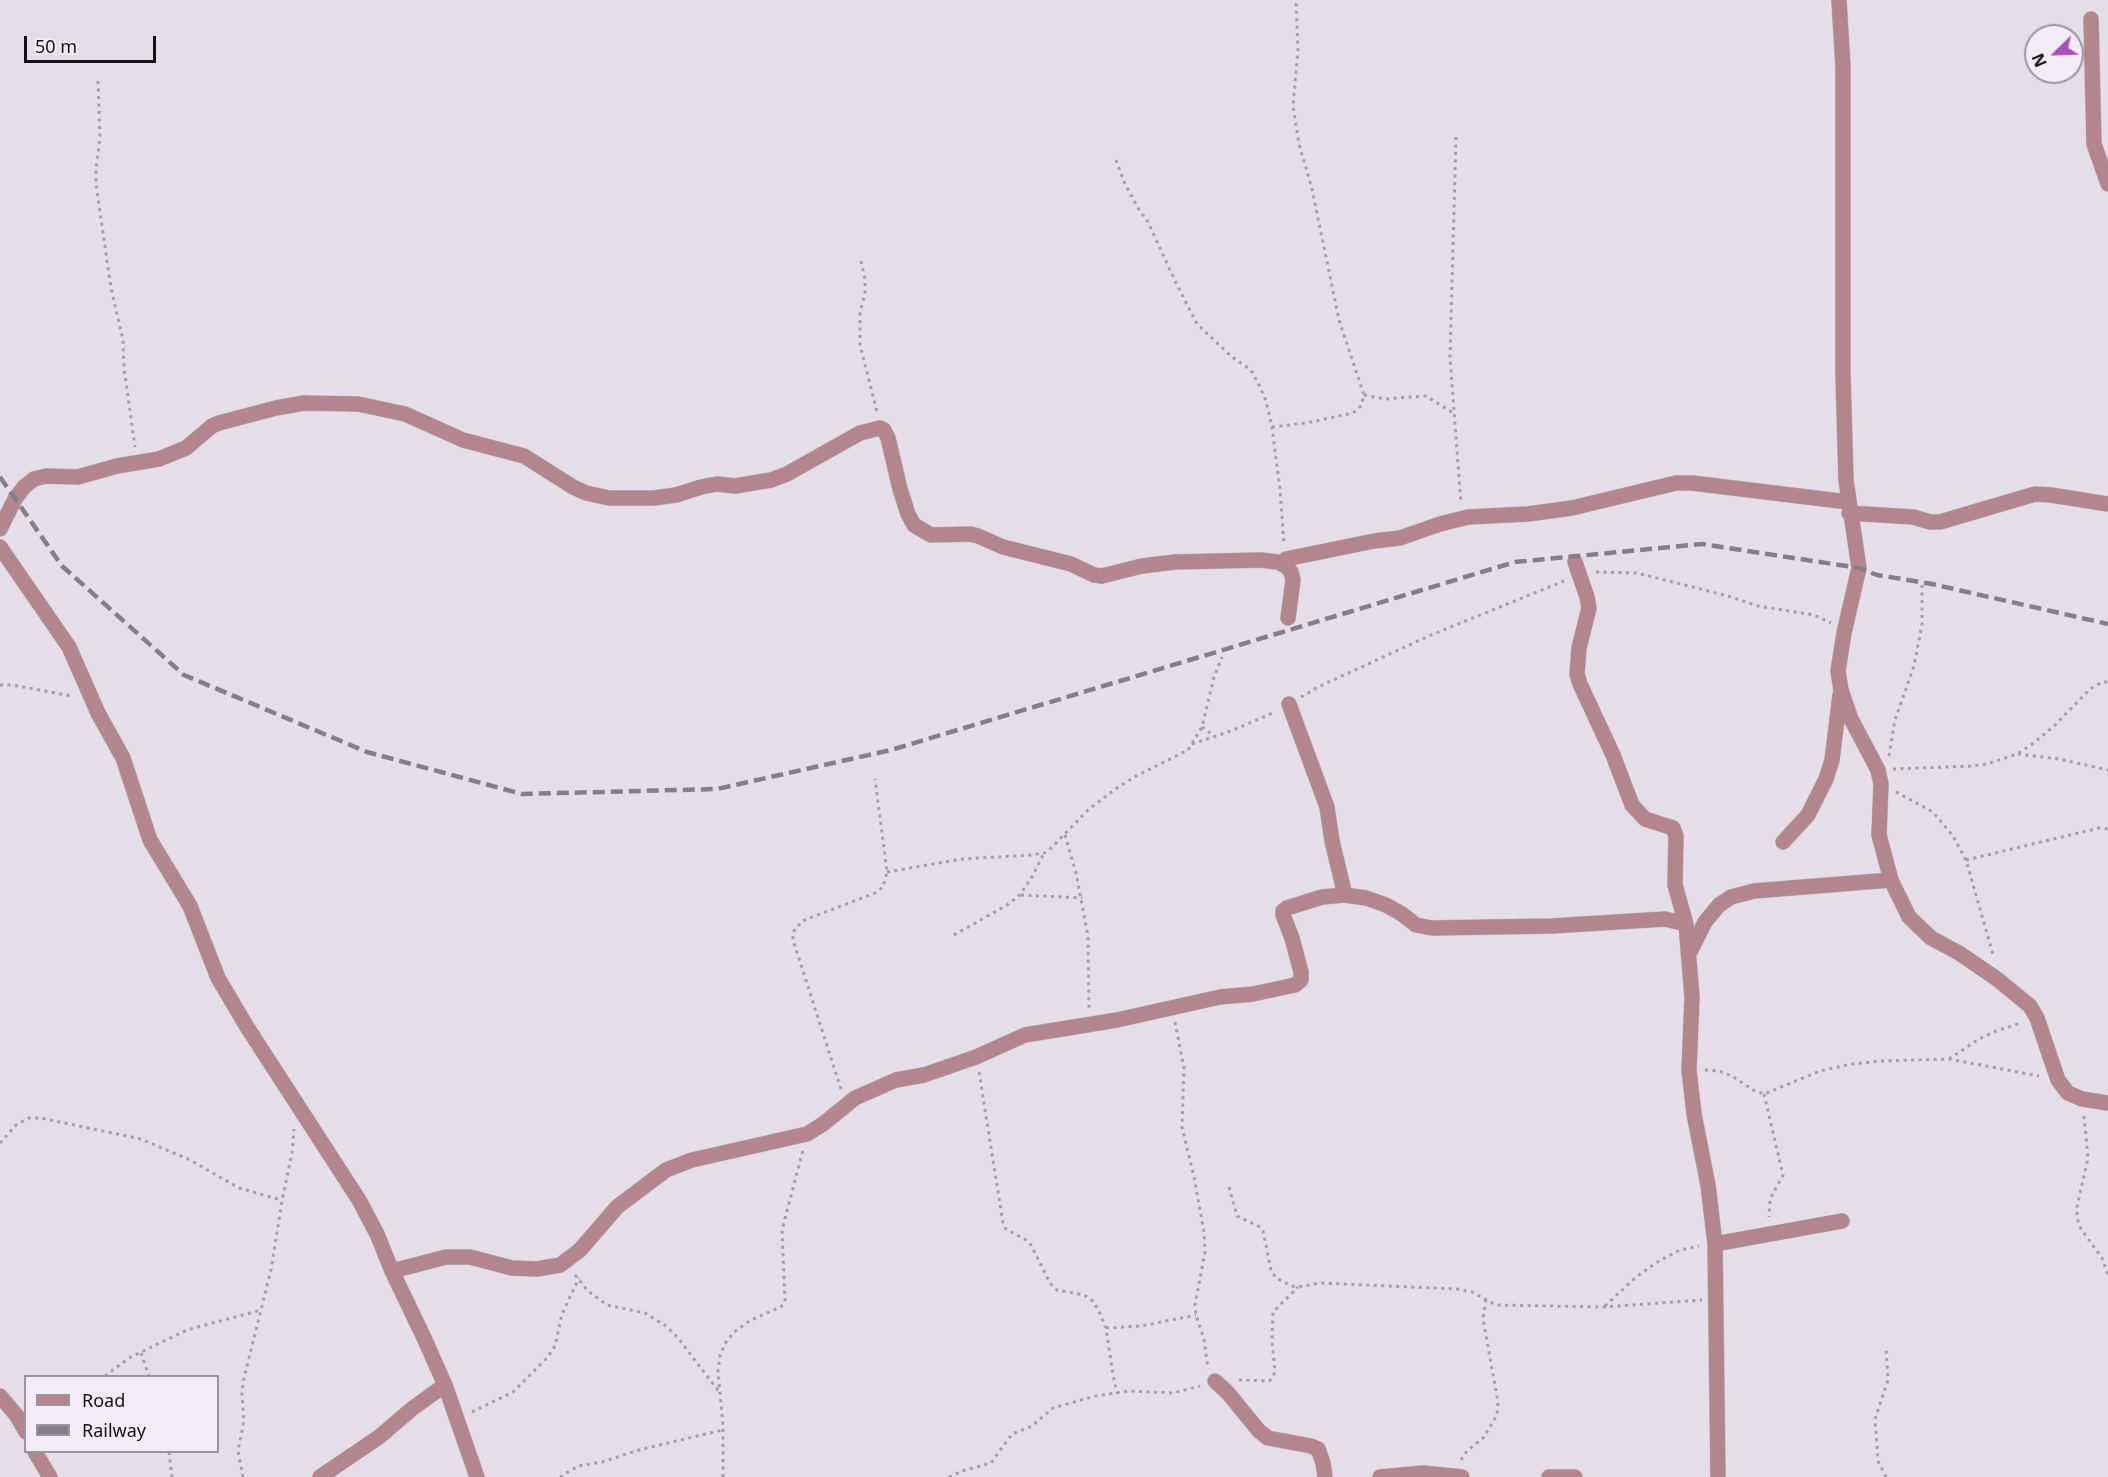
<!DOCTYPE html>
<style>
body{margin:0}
#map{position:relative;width:2108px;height:1477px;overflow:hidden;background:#e5dee8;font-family:"Noto Sans",sans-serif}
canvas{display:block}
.legend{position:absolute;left:24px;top:1375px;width:195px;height:78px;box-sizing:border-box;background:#f3ebf6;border:2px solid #9a949c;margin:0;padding:8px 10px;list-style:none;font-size:18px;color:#151216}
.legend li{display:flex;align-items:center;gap:12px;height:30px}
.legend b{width:30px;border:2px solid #9a949c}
.north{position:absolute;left:2024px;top:24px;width:60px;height:60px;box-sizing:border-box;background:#f3ebf6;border:2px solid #9a949c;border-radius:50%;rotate:247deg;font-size:16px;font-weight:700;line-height:24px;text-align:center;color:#151216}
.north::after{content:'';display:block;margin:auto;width:21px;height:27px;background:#aa50bb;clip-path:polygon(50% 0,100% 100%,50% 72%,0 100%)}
.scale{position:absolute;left:24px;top:36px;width:132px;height:27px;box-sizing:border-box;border:3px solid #151216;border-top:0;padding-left:8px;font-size:18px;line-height:21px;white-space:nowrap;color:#151216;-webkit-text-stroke:4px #f3ebf6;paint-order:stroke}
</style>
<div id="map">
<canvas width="2108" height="1477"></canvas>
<ul class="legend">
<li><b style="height:8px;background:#b3858f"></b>Road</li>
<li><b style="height:8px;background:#847e86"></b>Railway</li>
</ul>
<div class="north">N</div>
<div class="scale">50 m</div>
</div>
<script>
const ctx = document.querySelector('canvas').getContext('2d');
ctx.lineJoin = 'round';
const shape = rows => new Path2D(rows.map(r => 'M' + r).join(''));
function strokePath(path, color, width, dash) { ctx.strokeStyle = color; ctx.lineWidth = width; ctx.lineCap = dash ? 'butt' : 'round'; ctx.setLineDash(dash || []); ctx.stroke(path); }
const minor = shape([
 [1839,0,1843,67,1843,375,1846,480,1859,568,1844,633,1838,671,1841,690,1851,719,1878,770,1881,784,1879,835,1891,880,1909,917,1931,938,1959,953,1997,979,2030,1006,2037,1018,2058,1080,2068,1093,2082,1099,2108,1103],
 [2091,19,2094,144,2108,184],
 [1849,513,1913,517,1930,522,1940,522,2035,494,2051,495,2108,504],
 [0,529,15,499,24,487,34,479,46,476,78,477,117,466,159,459,186,448,212,426,219,423,276,408,304,403,358,404,405,414,463,440,524,456,573,487,586,493,609,498,654,498,676,495,701,487,717,484,735,486,771,480,787,474,860,433,880,428,884,430,888,438,900,489,908,514,914,525,931,535,970,534,978,536,1003,547,1071,564,1094,575,1102,576,1142,566,1175,562,1260,560,1278,562,1287,567,1291,572,1293,580,1288,618],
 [0,547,69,647,98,713,123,758,150,840,190,906,218,978,247,1027,359,1200,377,1234,392,1271,425,1340,445,1385,477,1477],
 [1286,559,1374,541,1400,538,1440,524,1468,517,1528,514,1572,508,1676,483,1692,483,1848,502],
 [1575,562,1587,597,1589,608,1579,648,1577,674,1580,684,1613,755,1632,805,1645,819,1673,828,1676,836,1675,885,1686,924,1692,997,1689,1070,1694,1114,1708,1185,1715,1244,1718,1477],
 [1289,704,1327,807,1332,841,1345,895],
 [1783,842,1808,815,1826,779,1832,760,1840,695],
 [1690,952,1705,922,1719,905,1731,897,1754,891,1891,880],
 [1715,1244,1842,1221],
 [392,1271,446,1257,470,1257,512,1268,537,1269,560,1265,580,1250,617,1207,666,1170,692,1160,807,1134,823,1124,855,1098,896,1080,924,1075,976,1057,1025,1035,1117,1020,1220,997,1253,994,1295,985,1301,980,1301,972,1292,938,1283,915,1283,911,1287,908,1322,897,1345,895,1366,898,1386,905,1402,914,1416,925,1432,928,1552,926,1665,919,1686,924],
 [1215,1381,1228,1393,1259,1431,1268,1438,1311,1446,1318,1449,1323,1463,1325,1477],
 [0,1396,17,1416,26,1432],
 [35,1452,50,1477],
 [320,1477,379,1437,413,1408,445,1385],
 [1380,1477,1423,1473,1462,1477],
 [1549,1477,1575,1477]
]);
strokePath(minor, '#c0b9c2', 16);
strokePath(shape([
 [98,81,100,138,96,168,96,184,111,288,123,340,124,368,135,447],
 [1456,137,1450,357,1461,504],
 [1116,160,1125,184,1138,208,1148,222,1176,283,1197,324,1232,357,1251,370,1260,387,1266,401,1272,427,1280,489,1284,544],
 [861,261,865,279,865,294,860,313,860,345,877,412],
 [1364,395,1385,399,1426,396,1455,414],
 [1272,427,1306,423,1353,413,1361,406,1364,395,1339,320,1312,189,1299,144,1293,106,1298,50,1296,0],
 [1596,572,1637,573,1728,596,1758,606,1814,615,1831,623],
 [0,685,12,685,72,696],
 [1301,697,1318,687,1431,635,1564,581],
 [1202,727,1216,737],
 [1192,744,1231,731,1275,712],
 [2018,754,2059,759,2108,770],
 [1889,756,1895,720,1914,666,1918,645,1922,625,1922,585],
 [1893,769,1972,766,1987,764,2017,754,2031,745,2053,727,2090,689,2102,682,2108,682],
 [1896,792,1933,812,1953,836,1966,860,1994,958],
 [1065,835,1076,873,1088,936,1089,1008],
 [1966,860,2099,828,2108,829],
 [887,872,962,859,1032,855,1044,853,1049,850,1088,810,1114,790,1136,776,1188,750,1202,727,1214,677,1222,657],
 [1021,895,1082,898],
 [954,935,1007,905,1020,895,1033,875,1044,853],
 [1175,1022,1184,1068,1182,1127,1194,1177,1204,1232,1205,1252,1195,1305,1196,1315,1204,1339,1208,1369],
 [1949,1059,1979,1039,1996,1031,2021,1023],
 [1705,1070,1719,1071,1732,1076,1753,1090,1764,1094,1820,1071,1851,1064,1882,1061,1949,1059,2039,1076],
 [979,1072,1003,1223,1006,1229,1026,1240,1031,1245,1050,1283,1057,1290,1084,1295,1091,1299,1098,1309,1106,1328,1113,1375,1117,1393],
 [841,1089,793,940,793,932,802,921,875,893,883,887,887,872,875,779],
 [1764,1094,1783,1175,1770,1199,1769,1217],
 [2084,1116,2088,1158,2077,1207,2077,1218,2081,1229,2102,1258,2108,1275],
 [0,1143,16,1125,29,1118,41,1118,141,1139,190,1160,239,1188,281,1200],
 [1229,1187,1237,1216,1260,1227,1263,1231,1271,1270,1276,1278,1292,1286,1298,1287,1320,1283,1457,1289,1472,1292,1496,1305,1604,1307,1702,1300],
 [575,1275,588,1291,607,1305,645,1313,666,1326,678,1338,720,1393],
 [1605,1306,1636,1277,1659,1261,1680,1250,1699,1246],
 [1106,1328,1141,1326,1196,1315],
 [141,1353,149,1376],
 [105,1376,129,1358,187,1330,261,1310],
 [1239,1380,1269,1381,1272,1379,1275,1372,1272,1341,1273,1312,1298,1287],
 [472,1412,513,1392,547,1358,555,1346,562,1314,579,1278],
 [169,1452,172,1477],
 [1461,1460,1467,1451,1484,1437,1497,1415,1498,1402,1483,1319,1486,1299],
 [243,1477,238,1451,244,1421,242,1395,243,1382,271,1270,282,1201,292,1153,294,1129],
 [560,1477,578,1466,602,1462,642,1449,723,1430],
 [723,1477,723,1425,718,1372,720,1355,726,1342,734,1332,751,1320,781,1307,785,1301,782,1230,803,1150],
 [949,1477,962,1471,991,1463,1012,1434,1032,1426,1053,1408,1095,1396,1129,1391,1173,1393,1200,1386],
 [1886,1477,1878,1461,1875,1419,1888,1380,1886,1347]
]), '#a39da5', 3, [3, 4.5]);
strokePath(minor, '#b3858f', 15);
strokePath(shape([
 [0,477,62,566,184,675,367,752,522,794,717,789,891,750,1515,562,1702,544,1859,568,1877,575,1932,584,2108,624]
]), '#847e86', 4.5, [12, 6]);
</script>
